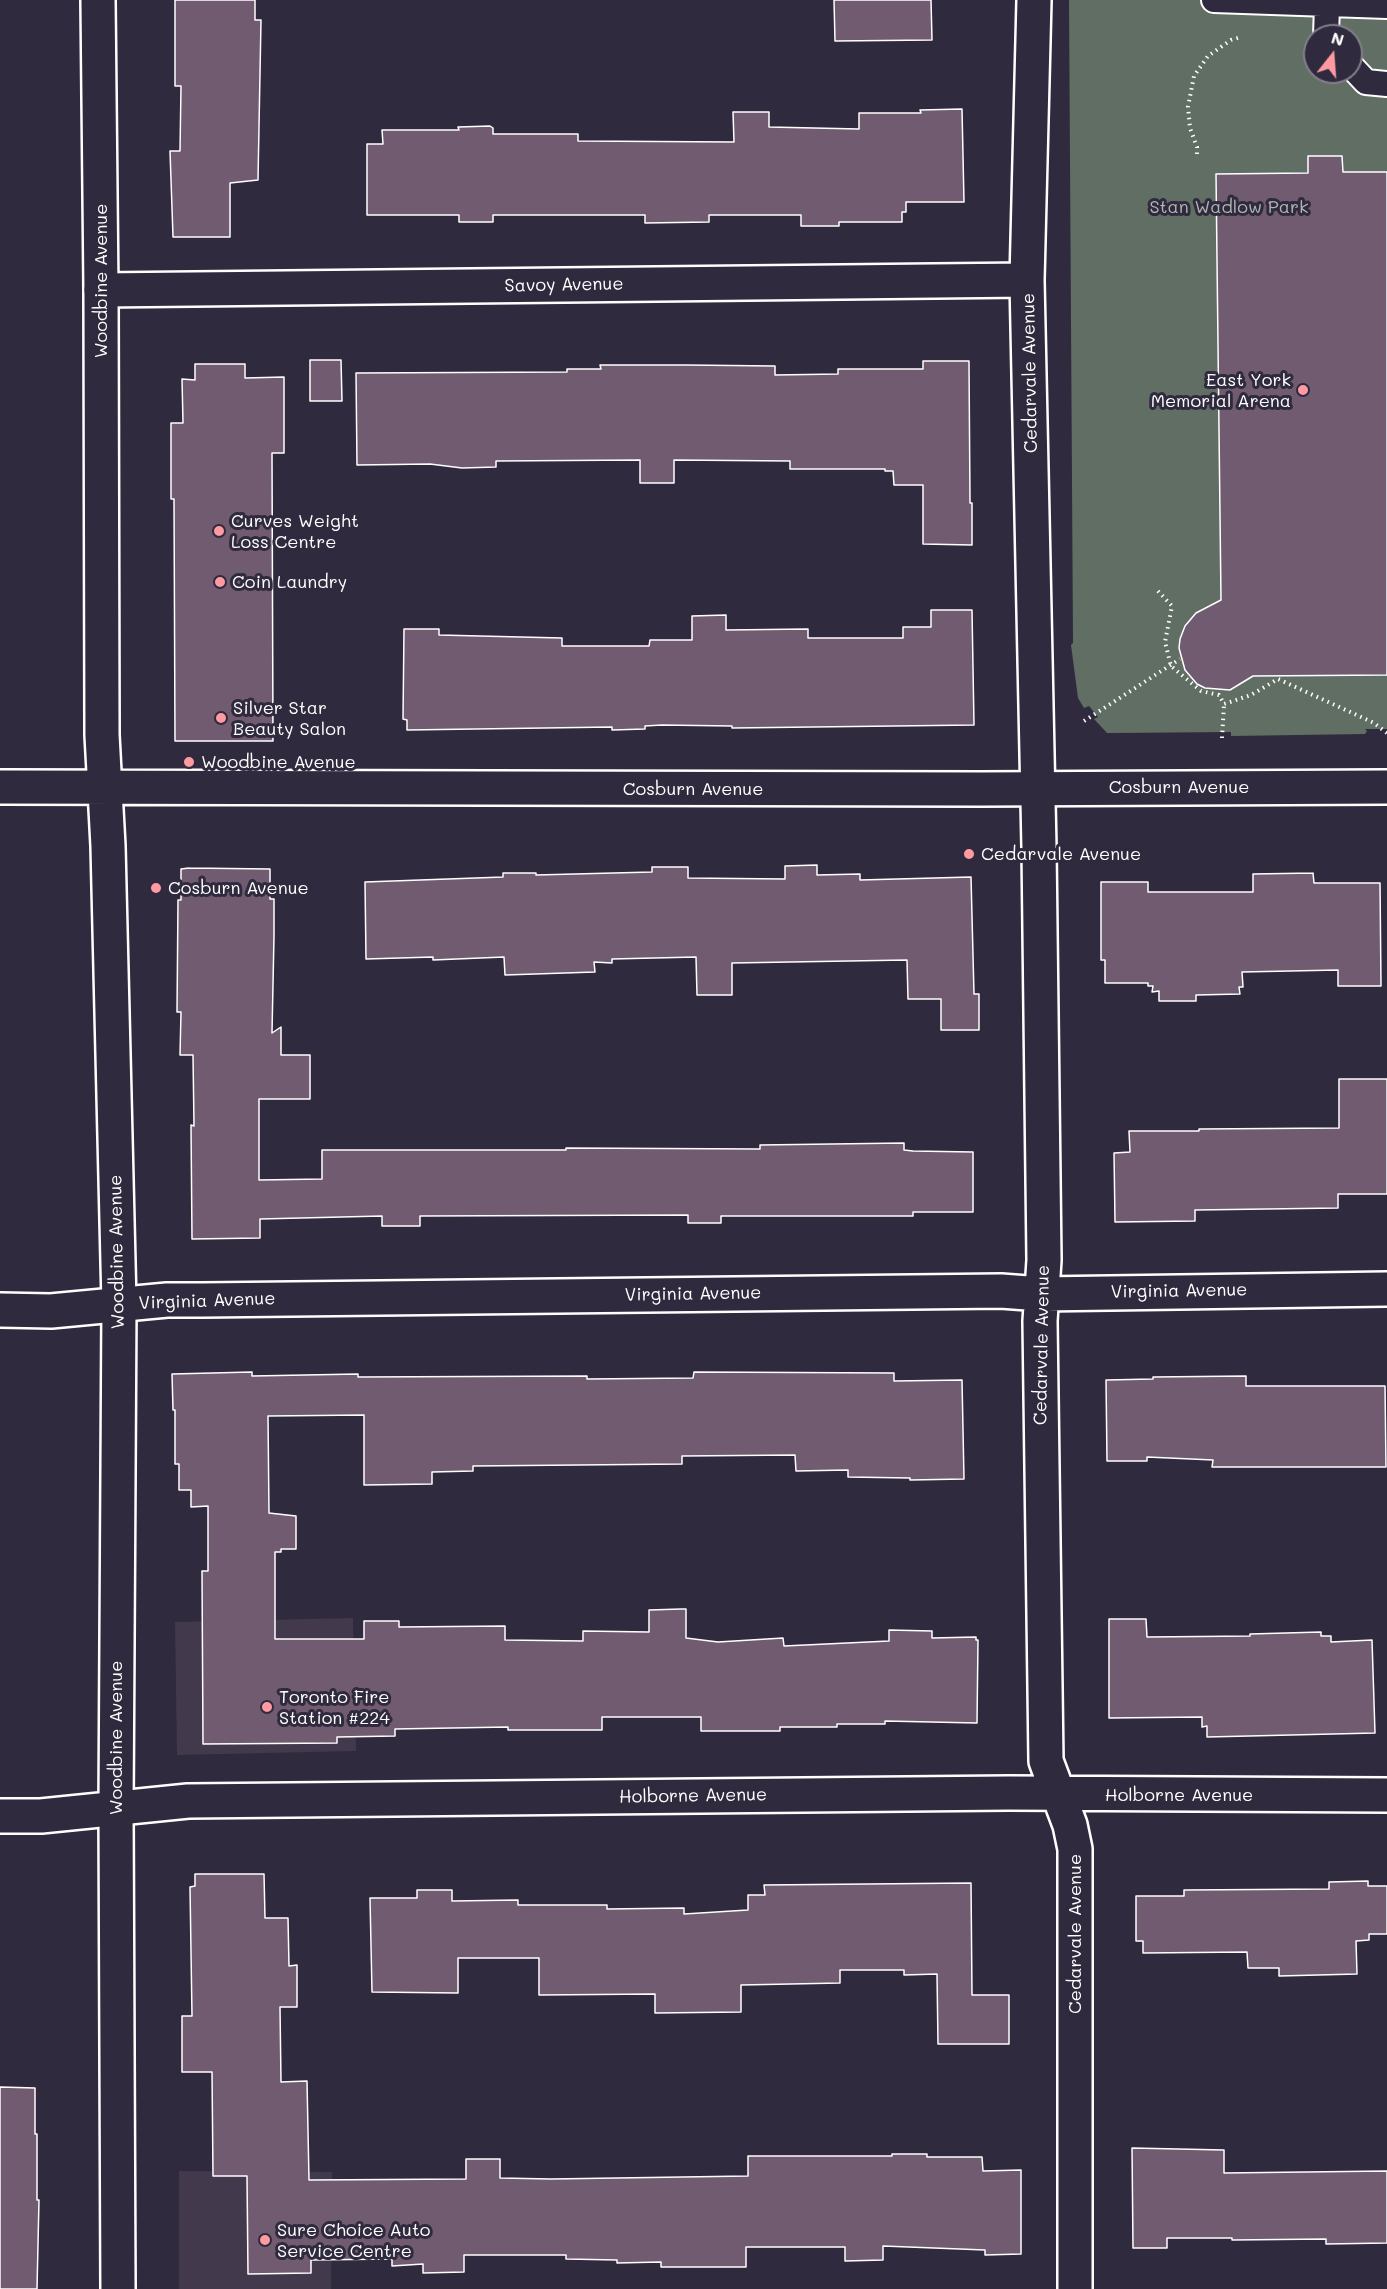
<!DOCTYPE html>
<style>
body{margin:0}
#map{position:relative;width:1387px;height:2289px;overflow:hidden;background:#2f2a3d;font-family:Mali,sans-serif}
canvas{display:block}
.north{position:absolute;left:1303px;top:24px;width:60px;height:60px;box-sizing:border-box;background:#2f2a3d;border:2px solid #827f8b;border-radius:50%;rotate:17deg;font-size:16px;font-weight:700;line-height:24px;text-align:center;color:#fff}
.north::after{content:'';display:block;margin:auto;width:21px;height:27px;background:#ff9aa2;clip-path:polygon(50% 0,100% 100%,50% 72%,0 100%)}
</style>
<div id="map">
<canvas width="1387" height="2289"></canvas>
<div class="north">N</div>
</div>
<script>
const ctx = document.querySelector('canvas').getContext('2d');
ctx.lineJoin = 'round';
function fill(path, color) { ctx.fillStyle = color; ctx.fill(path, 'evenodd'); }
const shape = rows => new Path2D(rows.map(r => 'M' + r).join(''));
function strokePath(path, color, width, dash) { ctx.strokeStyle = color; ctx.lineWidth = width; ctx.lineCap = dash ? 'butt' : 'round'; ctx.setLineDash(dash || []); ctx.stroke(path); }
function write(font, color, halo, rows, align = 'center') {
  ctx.font = font + ' Mali,sans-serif'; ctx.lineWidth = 6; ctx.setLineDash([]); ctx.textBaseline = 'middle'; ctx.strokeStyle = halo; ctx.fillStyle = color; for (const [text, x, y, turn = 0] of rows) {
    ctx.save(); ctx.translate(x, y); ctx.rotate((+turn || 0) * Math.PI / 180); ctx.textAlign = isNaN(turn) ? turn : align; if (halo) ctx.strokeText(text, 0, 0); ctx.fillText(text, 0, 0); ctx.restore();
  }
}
fill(shape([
 [353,1618,356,1751,177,1755,175,1622],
 [179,2171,332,2172,331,2289,179,2289]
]), '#42394d');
fill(shape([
 [1069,0,1387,0,1387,729,1365,729,1367,731,1365,734,1231,736,1231,732,1112,733,1107,733,1094,719,1098,717,1089,706,1084,708,1078,698,1071,645,1073,643],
 [1315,36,1351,36,1351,72,1315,72]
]), '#616e64');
const building = shape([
 [175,0,255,0,255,20,261,20,258,180,230,183,230,237,173,237,170,151,180,151,181,86,175,86,175,0],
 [834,0,931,0,932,40,835,41,834,0],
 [962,109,964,202,906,202,906,212,902,212,902,222,839,222,839,226,801,226,801,215,709,215,709,222,645,223,645,215,493,215,493,222,459,222,459,215,367,215,367,144,383,144,382,130,459,130,458,127,490,126,493,128,493,134,578,134,578,141,734,142,733,112,769,112,769,127,859,129,859,113,921,113,920,110,962,109],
 [1308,156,1342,156,1343,172,1387,172,1387,675,1253,676,1230,690,1205,688,1197,684,1185,670,1179,648,1180,639,1185,626,1196,613,1221,600,1216,174,1308,173,1308,156],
 [310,360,341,360,342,401,310,401,310,360],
 [923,361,969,361,970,503,972,503,972,545,923,544,923,485,894,485,893,471,885,471,885,469,790,469,790,461,674,460,674,483,640,483,640,460,496,461,496,467,462,468,430,464,357,465,356,373,567,372,567,369,601,369,600,365,686,365,775,366,775,375,838,374,838,369,923,369,923,361],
 [195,364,245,364,245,378,284,377,284,453,272,453,273,741,175,741,174,499,171,499,171,423,183,423,182,379,195,380,195,364],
 [931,610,972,610,974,725,732,728,732,726,662,725,645,726,645,729,612,730,612,727,407,730,407,720,403,719,404,629,439,629,439,635,562,638,562,646,649,646,650,640,692,640,692,616,726,615,726,630,808,629,808,638,903,638,903,627,931,627,931,610],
 [817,865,817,875,860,874,860,880,971,877,974,994,979,994,979,1030,941,1030,941,999,908,999,907,960,732,963,732,995,697,995,696,957,612,959,612,963,594,962,595,972,505,975,504,957,433,960,433,957,366,959,365,882,503,877,503,873,536,873,536,875,652,872,652,867,688,867,688,878,785,879,785,866,817,865],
 [189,868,270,869,270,899,274,899,274,936,272,1033,281,1027,281,1055,310,1055,310,1099,259,1099,259,1180,322,1179,322,1150,566,1150,566,1148,760,1149,760,1145,904,1143,904,1150,913,1151,973,1152,973,1212,913,1212,913,1216,721,1216,721,1223,688,1223,688,1215,420,1216,420,1226,382,1226,382,1216,260,1219,260,1238,192,1239,191,1125,194,1126,193,1055,180,1055,181,1012,177,1012,178,900,181,900,181,869,189,868],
 [1313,873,1314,883,1380,883,1381,986,1338,986,1338,970,1242,972,1243,987,1239,987,1240,994,1196,995,1196,1001,1159,1001,1159,991,1152,992,1153,986,1148,986,1148,983,1105,983,1105,960,1101,960,1101,882,1148,882,1148,892,1253,892,1253,874,1313,873],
 [1339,1079,1387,1079,1387,1194,1338,1194,1338,1208,1195,1210,1195,1221,1115,1222,1114,1153,1130,1152,1129,1131,1199,1131,1199,1129,1339,1128,1339,1079],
 [252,1372,252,1376,358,1374,358,1377,587,1376,587,1379,693,1378,694,1372,894,1373,894,1381,962,1380,964,1479,910,1480,910,1478,848,1477,848,1470,796,1471,795,1455,682,1456,682,1464,473,1466,473,1471,432,1472,432,1484,364,1485,364,1415,268,1416,269,1513,296,1516,296,1549,281,1549,281,1552,275,1552,275,1639,364,1639,364,1621,399,1621,399,1627,505,1626,505,1640,583,1641,583,1631,649,1632,649,1610,681,1609,686,1609,686,1638,718,1642,783,1638,784,1646,889,1641,889,1630,932,1631,932,1638,976,1637,976,1640,978,1640,977,1723,885,1721,885,1724,837,1724,837,1727,780,1727,780,1731,701,1731,701,1717,602,1717,602,1730,508,1730,508,1727,395,1729,395,1736,337,1737,337,1743,203,1744,202,1571,208,1571,208,1506,191,1507,191,1490,179,1490,179,1464,175,1464,175,1410,173,1410,172,1374,252,1372],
 [1246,1376,1246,1386,1385,1386,1386,1467,1212,1467,1213,1460,1147,1457,1147,1461,1107,1461,1106,1380,1153,1379,1153,1377,1246,1376],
 [1109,1619,1146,1619,1147,1637,1250,1636,1250,1634,1321,1632,1321,1636,1331,1636,1331,1642,1372,1640,1375,1733,1207,1737,1207,1726,1202,1727,1202,1717,1109,1718,1109,1619],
 [195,1874,264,1874,265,1918,288,1918,289,1966,297,1965,297,2007,280,2007,281,2082,307,2081,309,2180,466,2179,466,2159,500,2159,500,2178,551,2179,748,2176,748,2156,892,2156,892,2154,927,2154,927,2157,982,2157,983,2171,1021,2170,1021,2254,985,2255,985,2250,883,2246,883,2260,845,2261,845,2247,746,2247,746,2267,661,2267,661,2262,617,2263,617,2260,566,2259,566,2255,464,2255,464,2272,423,2273,423,2264,392,2266,392,2259,311,2260,311,2273,248,2274,247,2176,213,2176,212,2072,182,2072,182,2016,192,2016,190,1887,195,1886,195,1874],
 [1368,1881,1368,1886,1387,1886,1387,1934,1369,1934,1369,1940,1356,1941,1357,1974,1279,1976,1279,1968,1248,1968,1247,1952,1143,1953,1143,1941,1136,1941,1136,1896,1184,1896,1184,1890,1329,1889,1329,1882,1368,1881],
 [971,1883,972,1995,1009,1995,1009,2044,938,2044,937,1974,904,1975,904,1970,840,1970,840,1983,741,1985,741,2012,655,2013,655,1994,539,1995,539,1958,458,1958,458,1993,372,1992,370,1898,417,1898,417,1890,452,1890,452,1901,518,1900,518,1905,607,1905,607,1909,684,1908,684,1914,748,1910,748,1895,765,1895,764,1885,971,1883],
 [0,2087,35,2088,35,2134,37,2134,37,2200,39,2200,37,2289,0,2289,0,2087],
 [1132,2148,1224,2150,1224,2173,1387,2171,1387,2243,1326,2244,1326,2239,1232,2240,1232,2238,1167,2238,1167,2248,1133,2248,1132,2148]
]);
fill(building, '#705b71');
strokePath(building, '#fff', 1.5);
const lane = shape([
 [1214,0,1387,6],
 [1326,36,1327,5],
 [1351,66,1366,82,1387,84]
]);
const street = shape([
 [1034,0,1027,280,1039,848,1044,1260,1040,1321,1046,1761,1070,1825,1075,1849,1075,2289],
 [101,290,1027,280],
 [0,1310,51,1311,167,1300,203,1300,1001,1291,1041,1294,1387,1289],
 [0,1816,41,1816,188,1801,1009,1793,1387,1795]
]);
const secondary = shape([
 [98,0,101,290,102,735,108,846,119,1304,116,1809,118,2289],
 [0,787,981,789,1387,787]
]);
strokePath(lane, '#fff', 28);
strokePath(street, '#fff', 38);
strokePath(secondary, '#fff', 38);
strokePath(shape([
 [1197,154,1197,147,1190,128,1188,107,1194,76,1208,56,1231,40,1241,37],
 [1158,591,1172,606,1165,642,1171,666,1201,691,1219,695,1224,704,1251,695,1278,679,1374,723,1387,733],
 [1084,721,1180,659],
 [1222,738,1224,704]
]), '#fff', 4, [1.5, 4.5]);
strokePath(lane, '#2f2a3d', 24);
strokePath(street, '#2f2a3d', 33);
strokePath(secondary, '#2f2a3d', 33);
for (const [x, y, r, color] of [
 [1303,390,6,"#ff9aa2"],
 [219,531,6,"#ff9aa2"],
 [220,582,6,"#ff9aa2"],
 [221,718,6,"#ff9aa2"],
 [189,762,6,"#ff9aa2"],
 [969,854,6,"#ff9aa2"],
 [156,888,6,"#ff9aa2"],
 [267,1707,6,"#ff9aa2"],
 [265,2240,6,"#ff9aa2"]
]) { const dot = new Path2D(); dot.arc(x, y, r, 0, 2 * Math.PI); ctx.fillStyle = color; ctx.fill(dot); strokePath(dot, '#2f2a3d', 2); }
write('18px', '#b0b6b2', '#2f2a3d', [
 ["Stan Wadlow Park",1229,207]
]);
write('18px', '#fff', '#2f2a3d', [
 ["Woodbine Avenue",101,281,-90],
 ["Savoy Avenue",564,285,-1],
 ["Cedarvale Avenue",1030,373,-91],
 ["Cosburn Avenue",1179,787],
 ["Cosburn Avenue",693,789],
 ["Woodbine Avenue",117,1252,-91],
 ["Virginia Avenue",1179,1291,-1],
 ["Virginia Avenue",693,1294,-1],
 ["Virginia Avenue",207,1301,-2],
 ["Cedarvale Avenue",1042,1345,-89],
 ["Woodbine Avenue",116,1738,-90],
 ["Holborne Avenue",1179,1795],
 ["Holborne Avenue",693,1796,-1],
 ["Cedarvale Avenue",1075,1934,-90]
]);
write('18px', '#fff', '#2f2a3d', [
 ["East York",1291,380,"right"],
 ["Memorial Arena",1291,401,"right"],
 ["Curves Weight",231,521],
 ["Loss Centre",231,542],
 ["Coin Laundry",232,582],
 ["Silver Star",233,708],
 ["Beauty Salon",233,729],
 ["Woodbine Avenue",201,762],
 ["Cedarvale Avenue",981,854],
 ["Cosburn Avenue",168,888],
 ["Toronto Fire",279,1697],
 ["Station #224",279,1718],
 ["Sure Choice Auto",277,2230],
 ["Service Centre",277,2251]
], 'left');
</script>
